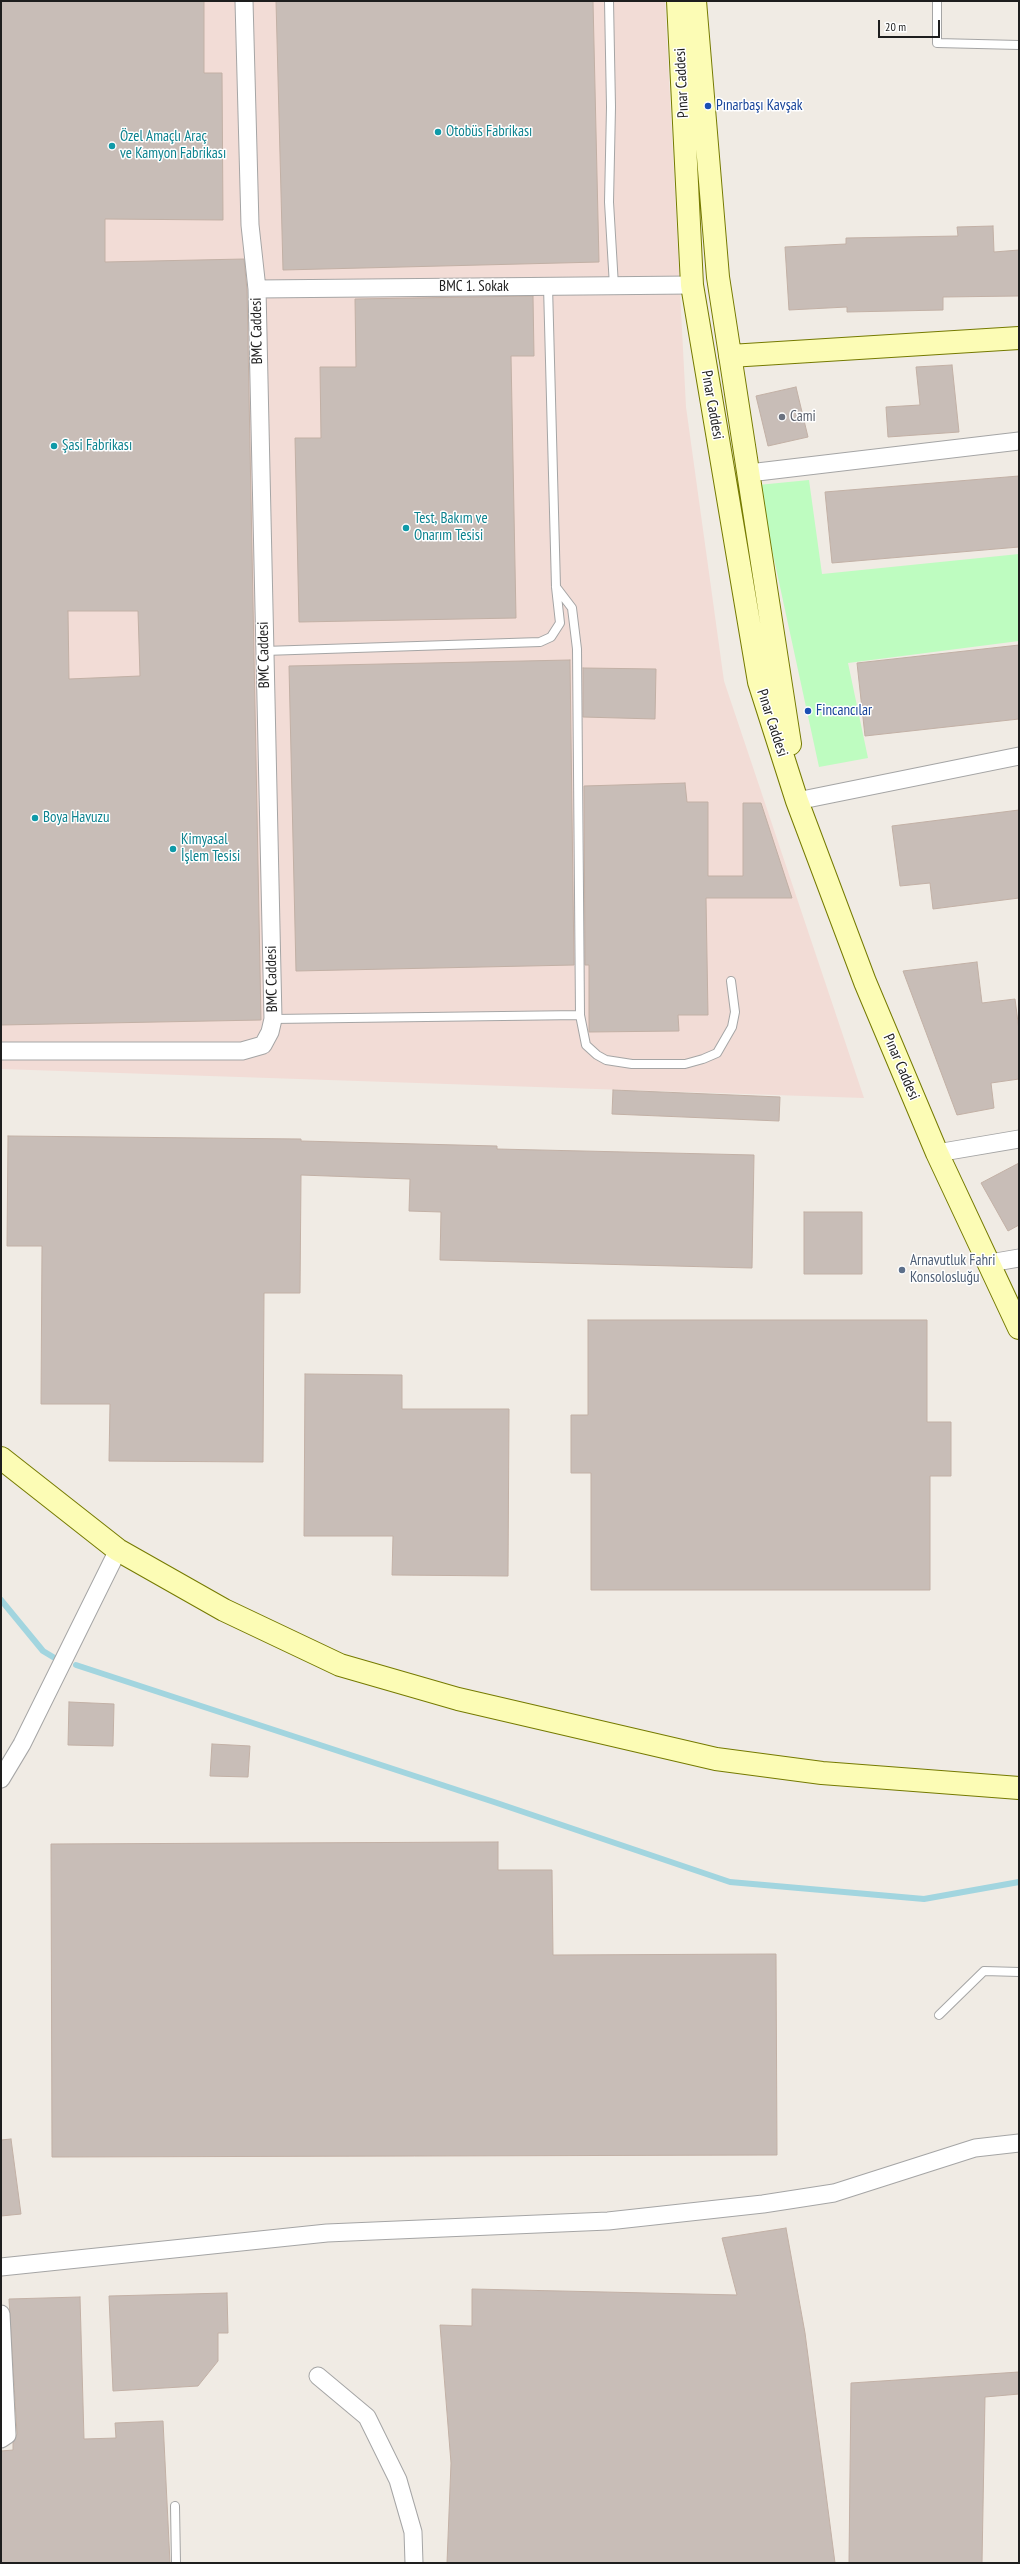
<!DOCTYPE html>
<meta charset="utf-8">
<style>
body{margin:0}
#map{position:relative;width:1020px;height:2564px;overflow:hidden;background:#f0ebe4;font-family:"PT Sans Narrow",sans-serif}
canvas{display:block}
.frame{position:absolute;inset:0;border:2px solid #1e1e1e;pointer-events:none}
.scale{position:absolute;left:878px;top:20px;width:62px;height:18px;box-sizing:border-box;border:2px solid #1e1e1e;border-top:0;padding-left:5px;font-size:12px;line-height:14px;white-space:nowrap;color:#1e1e1e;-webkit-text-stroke:3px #fff;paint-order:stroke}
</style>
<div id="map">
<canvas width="1020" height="2564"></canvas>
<div class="frame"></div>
<div class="scale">20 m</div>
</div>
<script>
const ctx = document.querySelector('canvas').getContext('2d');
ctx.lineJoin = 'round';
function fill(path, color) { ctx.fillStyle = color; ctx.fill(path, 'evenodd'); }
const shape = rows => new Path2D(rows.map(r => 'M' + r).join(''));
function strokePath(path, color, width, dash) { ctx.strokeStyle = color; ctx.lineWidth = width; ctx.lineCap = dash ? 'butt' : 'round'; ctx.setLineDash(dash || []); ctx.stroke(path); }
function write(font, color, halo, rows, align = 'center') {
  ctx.font = font + ' "PT Sans Narrow",sans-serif'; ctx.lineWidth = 3; ctx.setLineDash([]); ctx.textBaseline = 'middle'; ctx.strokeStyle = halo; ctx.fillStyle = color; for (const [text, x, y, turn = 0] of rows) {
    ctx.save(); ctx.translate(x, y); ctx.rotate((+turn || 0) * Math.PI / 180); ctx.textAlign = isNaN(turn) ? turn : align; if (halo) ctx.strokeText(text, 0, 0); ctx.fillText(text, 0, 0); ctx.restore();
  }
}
fill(shape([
 [1,1,665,1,686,407,724,681,864,1098,1,1069]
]), '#f2dcd6');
fill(shape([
 [809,480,822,574,1019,554,1019,641,848,663,868,758,819,767,758,485]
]), '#befcc0');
strokePath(shape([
 [1,1600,43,1651,53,1657],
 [76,1665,494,1802,730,1882,924,1899,1019,1882]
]), '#a2d5df', 6);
const building = shape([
 [1,1,204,1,204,73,222,73,223,220,105,219,105,262,244,259,247,290,261,1020,1,1025,1,1],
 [68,611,138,611,140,676,69,679,68,611],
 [276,1,593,1,599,262,283,270,276,1],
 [993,226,994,252,1019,250,1019,296,943,297,943,310,847,312,847,307,789,310,785,247,846,244,846,238,958,236,957,227,993,226],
 [533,296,534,356,511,356,516,618,299,622,295,438,321,438,320,367,356,367,355,299,533,296],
 [952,365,959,432,888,437,886,407,920,405,916,367,952,365],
 [796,387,808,437,768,446,756,396,796,387],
 [1019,476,1019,547,832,563,825,492,1019,476],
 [1019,645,1019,719,865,736,857,663,1019,645],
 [570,660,574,965,296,971,289,666,570,660],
 [583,668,656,669,655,719,583,717,583,668],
 [685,783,687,802,708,802,708,876,743,876,743,803,761,803,792,898,706,898,708,1015,678,1015,679,1031,589,1032,589,965,585,965,584,786,685,783],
 [1019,810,1019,898,933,909,930,883,900,886,892,826,1019,810],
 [977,962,982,1003,1015,999,1019,1030,1019,1079,991,1083,994,1108,957,1115,903,971,977,962],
 [613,1090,780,1097,779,1121,612,1114,613,1090],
 [8,1136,301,1139,301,1141,497,1146,497,1149,754,1155,752,1268,440,1260,441,1212,409,1211,410,1179,301,1175,300,1293,264,1293,263,1462,109,1461,110,1404,41,1404,42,1246,7,1246,8,1136],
 [1019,1163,1019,1225,1008,1231,981,1183,1019,1163],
 [804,1212,862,1212,862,1274,804,1274,804,1212],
 [588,1320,927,1320,927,1422,951,1422,951,1476,930,1476,930,1590,591,1590,591,1473,571,1473,571,1415,588,1415,588,1320],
 [305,1374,402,1375,402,1409,509,1409,508,1576,392,1575,393,1536,304,1536,305,1374],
 [69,1702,114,1704,113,1746,68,1745,69,1702],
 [212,1744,250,1746,248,1777,210,1776,212,1744],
 [498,1842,498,1870,552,1870,553,1955,776,1954,777,2155,52,2157,51,1844,498,1842],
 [11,2139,21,2214,1,2216,1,2140,11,2139],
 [786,2228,805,2333,835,2563,447,2563,451,2463,440,2325,472,2326,472,2289,737,2295,722,2238,786,2228],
 [227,2293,228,2333,218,2333,218,2361,198,2386,113,2391,109,2296,227,2293],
 [80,2297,84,2439,116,2438,115,2423,163,2421,170,2563,1,2563,1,2451,13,2450,13,2443,17,2434,9,2299,80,2297],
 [1019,2372,1019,2394,985,2397,982,2563,849,2563,851,2383,1019,2372]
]);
fill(building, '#c8bdb7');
strokePath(building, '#c2b0a5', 1);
const lane = shape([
 [609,1,611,107,609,202,614,286],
 [937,1,937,43,1019,45],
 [556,587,572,608,577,649,580,1015,586,1045,597,1055,606,1060,632,1064,685,1064,703,1059,717,1053,732,1027,735,1012,731,981],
 [264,651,540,642,551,637,560,623,556,587,548,286],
 [273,1019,580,1015],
 [939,2015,984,1971,1019,1972],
 [175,2506,176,2563]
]);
const street = shape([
 [257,289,692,285],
 [749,473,1019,441],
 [797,801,1019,756],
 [1,1051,242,1051,263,1045,270,1032,273,1019,257,289,250,225,244,1],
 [937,1153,1019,1139],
 [990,1263,1019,1258],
 [1,1779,22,1744,118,1550],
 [1,2267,327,2233,608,2221,763,2204,834,2193,975,2148,1019,2143],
 [1,2314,7,2435,1,2439],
 [318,2376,367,2417,398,2480,413,2532,414,2563]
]);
const secondary = shape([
 [678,1,692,285,759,682,797,801,865,982,937,1153,1019,1328],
 [695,1,718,277,790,744],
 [730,356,1019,338],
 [1,1458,118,1550,224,1610,340,1665,458,1699,716,1759,822,1773,1019,1788]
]);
strokePath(lane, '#a5a5a5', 10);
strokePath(street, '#a5a5a5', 19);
strokePath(secondary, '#757a00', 24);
strokePath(lane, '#fff', 8);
strokePath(street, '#fff', 17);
strokePath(secondary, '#fcfcb5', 22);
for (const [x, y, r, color] of [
 [708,106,4,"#1a4fb4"],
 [438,132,4,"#0f9aa8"],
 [112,146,4,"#0f9aa8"],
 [782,417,4,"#6b7280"],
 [54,446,4,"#0f9aa8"],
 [406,528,4,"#0f9aa8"],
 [808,711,4,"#1a4fb4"],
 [35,818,4,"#0f9aa8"],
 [173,849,4,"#0f9aa8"],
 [902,1270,4,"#5c6f8a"]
]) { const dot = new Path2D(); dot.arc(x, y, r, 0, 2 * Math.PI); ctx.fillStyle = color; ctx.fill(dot); strokePath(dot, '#fff', 1.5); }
write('15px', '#1e1e1e', '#fff', [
 ["Pınar Caddesi",682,83,-93],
 ["BMC 1. Sokak",474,287],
 ["BMC Caddesi",257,331,-91],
 ["Pınar Caddesi",712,405,80],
 ["BMC Caddesi",264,655,-91],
 ["Pınar Caddesi",772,723,72],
 ["BMC Caddesi",272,979,-91],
 ["Pınar Caddesi",901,1067,67]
]);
write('15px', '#164399', '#fff', [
 ["Pınarbaşı Kavşak",716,106],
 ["Fincancılar",816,711]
], 'left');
write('15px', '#0d838f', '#fff', [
 ["Otobüs Fabrikası",446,132],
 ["Özel Amaçlı Araç",120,137],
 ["ve Kamyon Fabrikası",120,154],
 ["Şasi Fabrikası",62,446],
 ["Test, Bakım ve",414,519],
 ["Onarım Tesisi",414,536],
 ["Boya Havuzu",43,818],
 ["Kimyasal",181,840],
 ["İşlem Tesisi",181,857]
], 'left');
write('15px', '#5b616d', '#fff', [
 ["Cami",790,417]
], 'left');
write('15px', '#4e5e75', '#fff', [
 ["Arnavutluk Fahri",910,1261],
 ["Konsolosluğu",910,1278]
], 'left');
</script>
